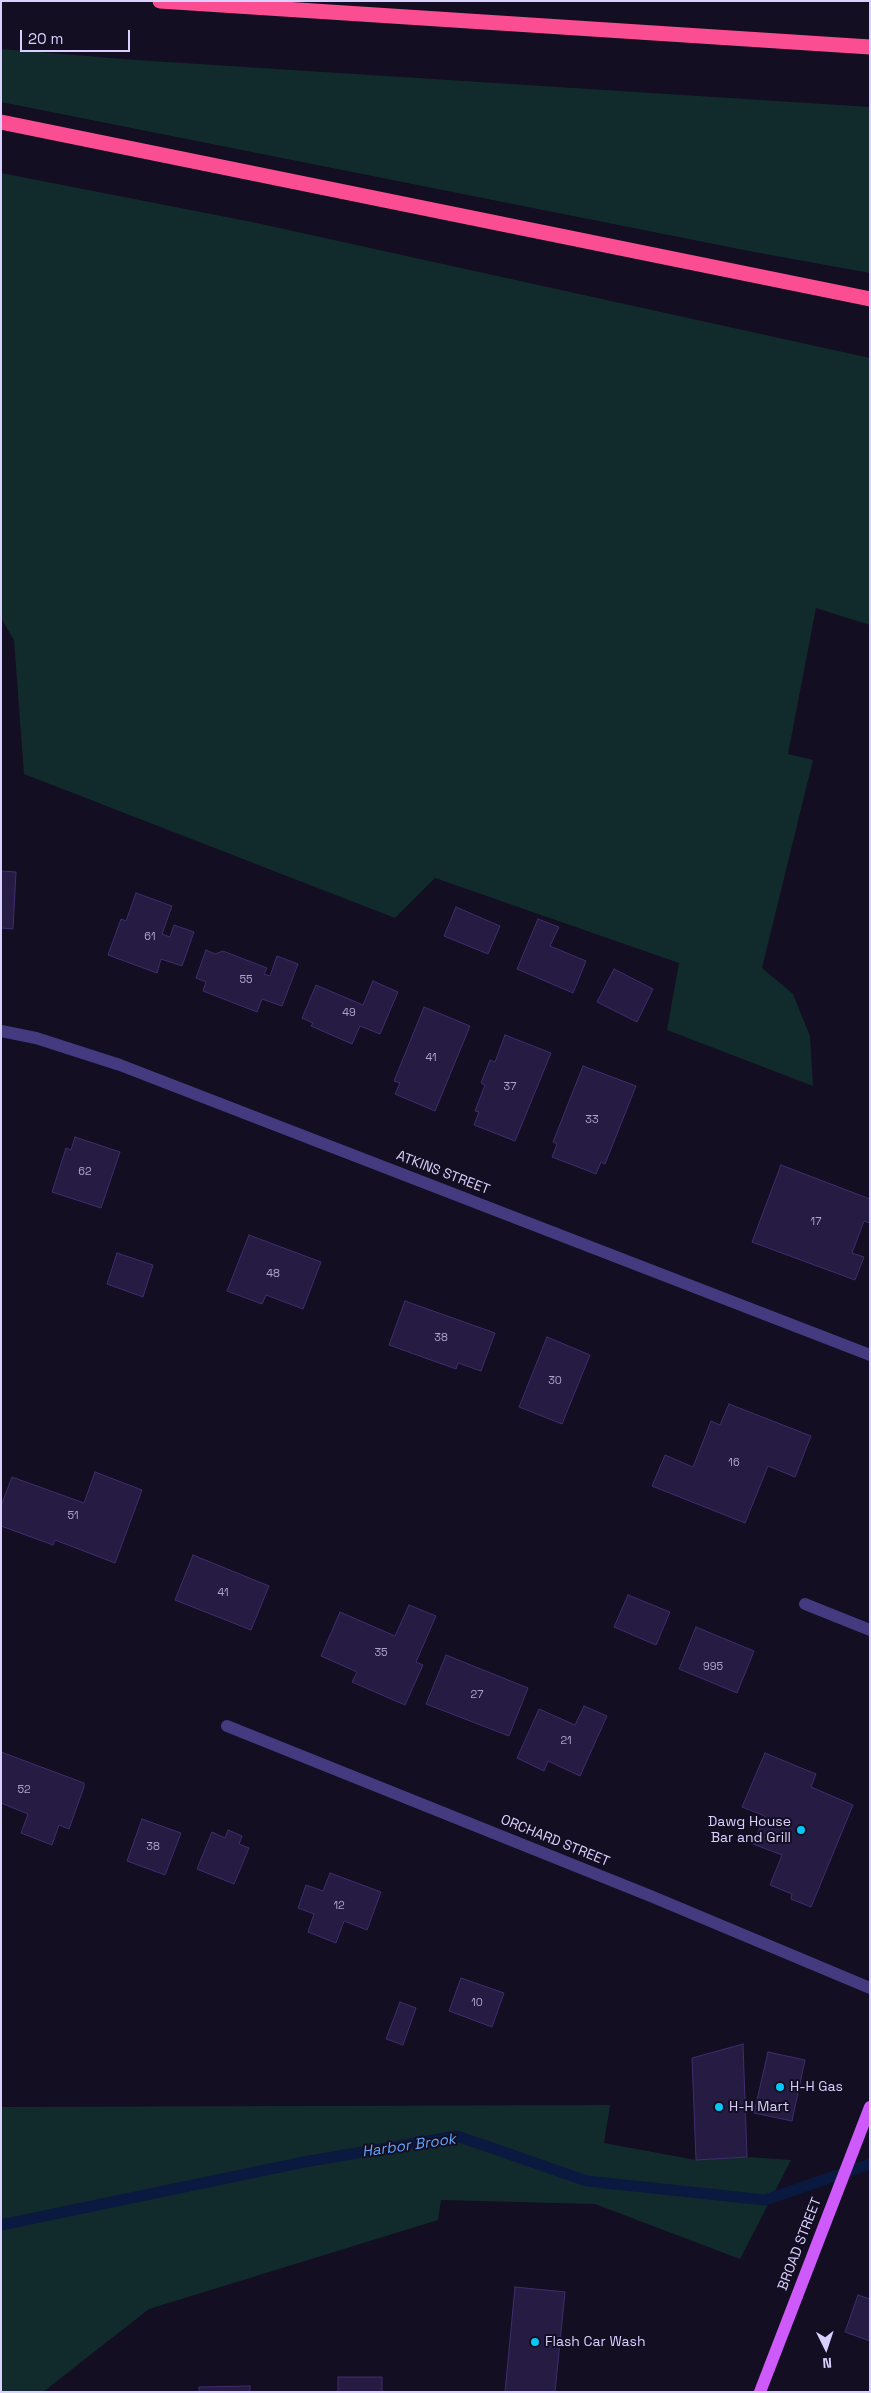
<!DOCTYPE html>
<style>
body{margin:0}
#map{position:relative;width:871px;height:2393px;overflow:hidden;background:#130e22;font-family:"Space Grotesk",sans-serif}
canvas{display:block}
.frame{position:absolute;inset:0;border:2px solid #dad0fe;pointer-events:none}
.north{position:absolute;left:801px;top:2323px;width:50px;height:50px;-webkit-text-stroke:4px #130e22;paint-order:stroke;rotate:176deg;font-size:14px;font-weight:700;line-height:20px;text-align:center;color:#dad0fe}
.north::after{content:'';display:block;margin:auto;width:18px;height:22px;background:#dad0fe;clip-path:polygon(50% 0,100% 100%,50% 72%,0 100%)}
.scale{position:absolute;left:20px;top:30px;width:110px;height:22px;box-sizing:border-box;border:2px solid #dad0fe;border-top:0;padding-left:6px;font-size:15px;line-height:18px;white-space:nowrap;color:#dad0fe;-webkit-text-stroke:4px #130e22;paint-order:stroke}
</style>
<div id="map">
<canvas width="871" height="2393"></canvas>
<div class="frame"></div>
<div class="north">N</div>
<div class="scale">20 m</div>
</div>
<script>
const ctx = document.querySelector('canvas').getContext('2d');
ctx.lineJoin = 'round';
function fill(path, color) { ctx.fillStyle = color; ctx.fill(path, 'evenodd'); }
const shape = rows => new Path2D(rows.map(r => 'M' + r).join(''));
function strokePath(path, color, width, dash) { ctx.strokeStyle = color; ctx.lineWidth = width; ctx.lineCap = dash ? 'butt' : 'round'; ctx.setLineDash(dash || []); ctx.stroke(path); }
function write(font, color, halo, rows, align = 'center') {
  ctx.font = font + ' "Space Grotesk",sans-serif'; ctx.lineWidth = 4; ctx.setLineDash([]); ctx.textBaseline = 'middle'; ctx.strokeStyle = halo; ctx.fillStyle = color; for (const [text, x, y, turn = 0] of rows) {
    ctx.save(); ctx.translate(x, y); ctx.rotate((+turn || 0) * Math.PI / 180); ctx.textAlign = isNaN(turn) ? turn : align; if (halo) ctx.strokeText(text, 0, 0); ctx.fillText(text, 0, 0); ctx.restore();
  }
}
fill(shape([
 [1,49,136,60,870,107,870,273,754,252,1,102],
 [1,173,252,222,870,358,870,625,816,608,788,754,813,760,762,968,793,994,810,1036,813,1086,667,1030,679,963,435,878,395,918,24,774,14,640,1,618],
 [610,2105,604,2143,696,2160,747,2157,791,2160,740,2259,595,2204,441,2200,438,2220,149,2309,43,2392,1,2392,1,2107]
]), '#112b2c');
strokePath(shape([
 [1,2225,304,2162,457,2136,587,2181,765,2200,870,2164]
]), '#0a193f', 11);
const building = shape([
 [1,871,16,872,13,929,1,928,1,871],
 [136,893,172,906,162,934,170,937,174,925,194,932,182,966,161,959,157,973,108,955,121,919,126,921,136,893],
 [456,907,500,926,488,954,444,936,456,907],
 [538,919,559,927,550,946,586,961,573,993,517,969,538,919],
 [206,950,215,954,223,951,267,968,264,974,270,976,277,956,298,964,282,1006,262,999,257,1012,203,991,206,982,196,978,206,950],
 [614,969,653,989,637,1022,597,1002,614,969],
 [373,981,398,992,380,1034,360,1026,352,1044,311,1026,313,1023,302,1018,316,985,363,1005,373,981],
 [424,1007,470,1026,435,1111,395,1094,400,1083,394,1081,424,1007],
 [505,1035,551,1053,515,1141,474,1125,479,1112,475,1111,485,1085,481,1083,490,1060,495,1062,505,1035],
 [583,1066,636,1086,605,1164,601,1162,596,1174,552,1157,557,1144,553,1142,583,1066],
 [75,1137,120,1152,101,1208,52,1192,66,1148,71,1150,75,1137],
 [781,1165,870,1199,870,1223,864,1221,852,1253,864,1257,855,1280,752,1242,781,1165],
 [249,1235,321,1262,303,1309,266,1295,262,1304,227,1291,249,1235],
 [117,1253,153,1265,143,1297,107,1284,117,1253],
 [405,1301,495,1333,481,1371,458,1363,456,1369,389,1345,405,1301],
 [547,1337,590,1355,562,1424,519,1407,547,1337],
 [729,1404,811,1436,795,1477,768,1466,745,1523,652,1486,665,1455,693,1467,711,1421,720,1425,729,1404],
 [95,1472,142,1490,115,1563,55,1540,53,1545,1,1526,1,1506,12,1477,84,1503,95,1472],
 [193,1555,269,1586,251,1630,175,1600,193,1555],
 [628,1595,670,1612,656,1645,614,1627,628,1595],
 [409,1605,436,1616,416,1662,423,1665,405,1705,352,1682,357,1672,321,1656,340,1612,395,1636,409,1605],
 [696,1627,754,1651,737,1693,679,1669,696,1627],
 [446,1655,528,1688,509,1736,426,1704,446,1655],
 [584,1706,607,1716,580,1776,548,1761,544,1771,517,1758,539,1709,575,1725,584,1706],
 [1,1752,84,1783,84,1787,69,1829,59,1825,52,1845,21,1833,28,1814,1,1803,1,1752],
 [765,1753,816,1774,811,1787,853,1805,811,1907,791,1899,792,1894,770,1885,782,1855,753,1844,765,1816,742,1807,765,1753],
 [142,1819,181,1833,165,1875,127,1861,142,1819],
 [228,1830,242,1836,239,1844,249,1848,234,1884,197,1869,212,1832,225,1838,228,1830],
 [330,1873,381,1892,367,1930,344,1921,336,1943,308,1932,314,1914,298,1908,306,1885,323,1891,330,1873],
 [461,1978,504,1993,492,2027,449,2011,461,1978],
 [400,2002,416,2008,403,2045,386,2039,400,2002],
 [743,2044,747,2157,696,2160,692,2058,743,2044],
 [768,2052,805,2060,792,2121,754,2113,768,2052],
 [515,2287,565,2292,555,2392,505,2392,515,2287],
 [858,2295,870,2299,870,2341,845,2332,858,2295],
 [338,2377,382,2377,382,2392,338,2392,338,2377],
 [250,2386,250,2392,199,2392,199,2387,250,2386]
]);
fill(building, '#261b43');
strokePath(building, '#402d6e', 1);
strokePath(shape([
 [805,1604,870,1630]
]), '#433a80', 12);
strokePath(shape([
 [1,1031,36,1038,120,1065,870,1355],
 [227,1726,653,1897,870,1988]
]), '#433a80', 12);
strokePath(shape([
 [760,2392,870,2107]
]), '#ce5afc', 12);
strokePath(shape([
 [160,1,870,47],
 [1,122,870,299]
]), '#fb4e92', 15);
for (const [x, y, r, color] of [
 [801,1830,5,"#05c8f6"],
 [780,2087,5,"#05c8f6"],
 [719,2107,5,"#05c8f6"],
 [535,2342,5,"#05c8f6"]
]) { const dot = new Path2D(); dot.arc(x, y, r, 0, 2 * Math.PI); ctx.fillStyle = color; ctx.fill(dot); strokePath(dot, '#130e22', 2); }
write('11px', '#ada3cf', null, [
 ["61",150,937],
 ["55",246,980],
 ["49",349,1013],
 ["41",431,1058],
 ["37",510,1087],
 ["33",592,1120],
 ["62",85,1172],
 ["17",816,1222],
 ["48",273,1274],
 ["38",441,1338],
 ["30",555,1381],
 ["16",734,1463],
 ["51",73,1516],
 ["41",223,1593],
 ["35",381,1653],
 ["995",713,1667],
 ["27",477,1695],
 ["21",566,1741],
 ["52",24,1790],
 ["38",153,1847],
 ["12",339,1906],
 ["10",477,2003]
]);
write('14px', '#dad0fe', '#130e22', [
 ["ATKINS STREET",443,1173,21],
 ["ORCHARD STREET",555,1841,22],
 ["BROAD STREET",800,2244,-69]
]);
write('14px', '#dad0fe', '#130e22', [
 ["Dawg House",791,1822,"right"],
 ["Bar and Grill",791,1838,"right"],
 ["H-H Gas",790,2087],
 ["H-H Mart",729,2107],
 ["Flash Car Wash",545,2342]
], 'left');
write('italic 15px', '#61a6fc', '#130e22', [
 ["Harbor Brook",409,2146,-8]
]);
</script>
